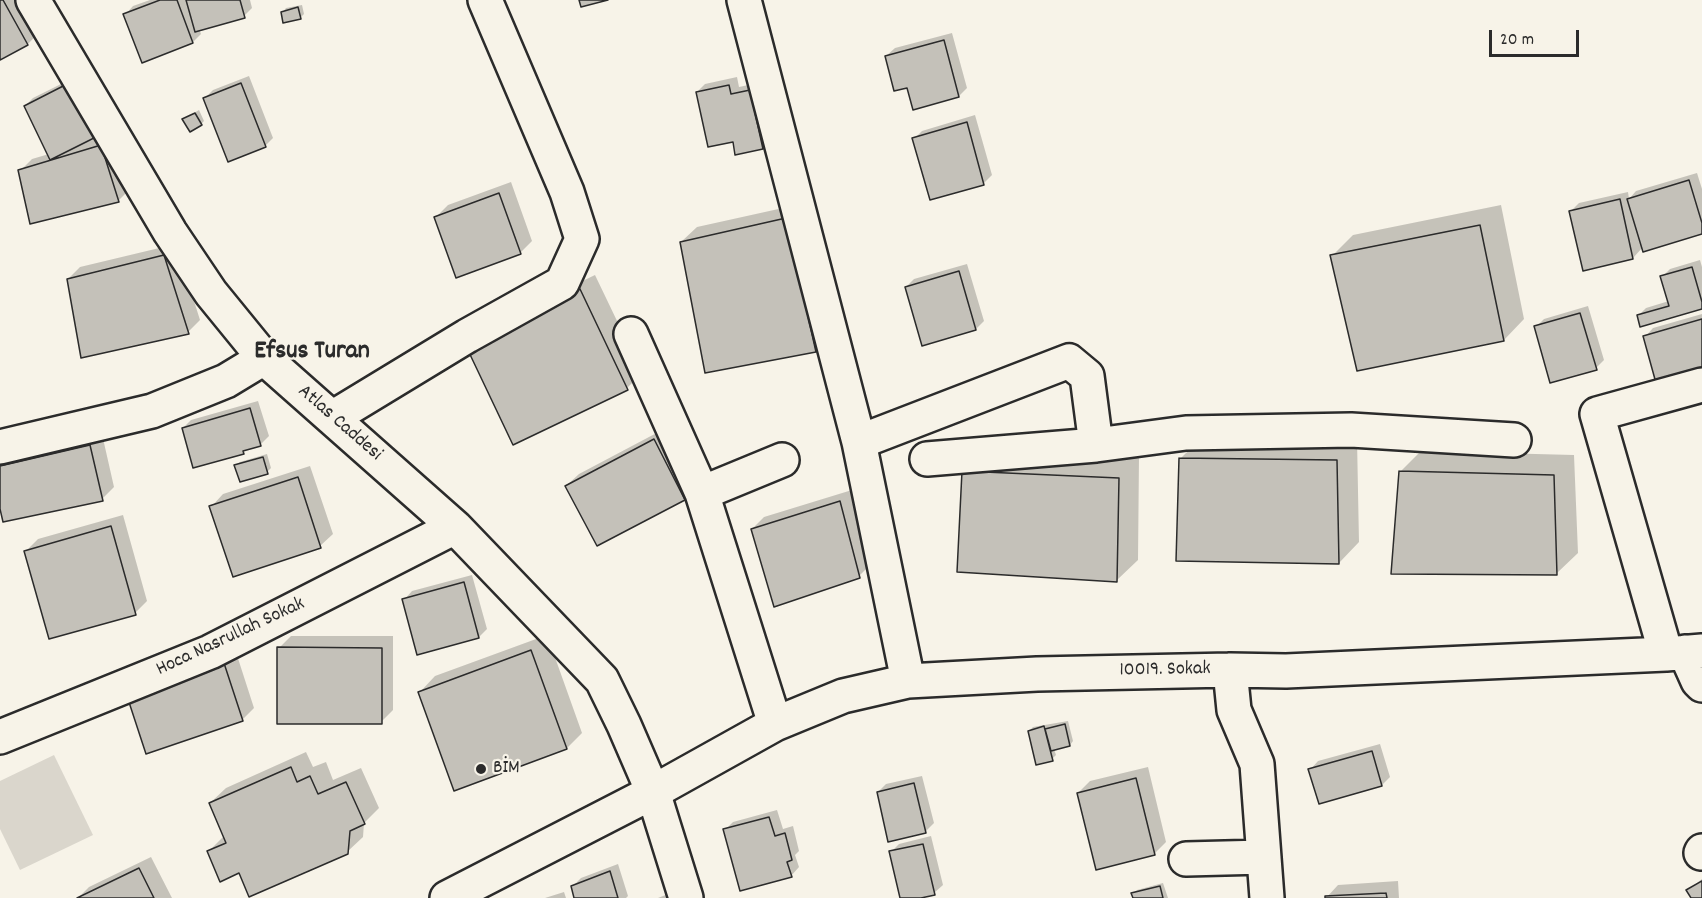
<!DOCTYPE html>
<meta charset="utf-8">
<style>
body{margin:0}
#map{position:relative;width:1702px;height:898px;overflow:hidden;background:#f7f3e8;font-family:Dekko,sans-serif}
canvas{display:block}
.scale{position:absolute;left:1489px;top:30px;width:90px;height:27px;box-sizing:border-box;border:3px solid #2b2b2b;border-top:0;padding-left:8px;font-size:18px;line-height:21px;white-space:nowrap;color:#2b2b2b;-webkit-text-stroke:4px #f7f3e8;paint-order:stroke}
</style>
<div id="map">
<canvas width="1702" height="898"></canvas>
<div class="scale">20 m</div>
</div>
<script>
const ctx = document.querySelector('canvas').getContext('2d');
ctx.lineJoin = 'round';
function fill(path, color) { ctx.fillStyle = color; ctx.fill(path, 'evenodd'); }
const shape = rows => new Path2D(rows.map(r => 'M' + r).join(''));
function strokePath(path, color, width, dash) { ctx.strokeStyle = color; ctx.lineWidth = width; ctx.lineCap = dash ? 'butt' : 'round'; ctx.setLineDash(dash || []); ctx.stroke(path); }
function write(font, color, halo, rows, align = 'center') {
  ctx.font = font + ' Dekko,sans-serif'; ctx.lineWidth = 4.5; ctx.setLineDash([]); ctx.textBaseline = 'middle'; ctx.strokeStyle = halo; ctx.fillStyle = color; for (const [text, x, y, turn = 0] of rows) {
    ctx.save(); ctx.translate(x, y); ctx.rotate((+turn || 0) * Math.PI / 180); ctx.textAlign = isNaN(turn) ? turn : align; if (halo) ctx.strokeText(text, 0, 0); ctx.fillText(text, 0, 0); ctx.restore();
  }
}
fill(shape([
 [54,755,93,835,20,870,0,829,0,781]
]), '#dad6cc');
fill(shape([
 [0,0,35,0,48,23,28,44,0,58],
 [150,0,250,0,252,8,244,16,199,29,201,34,193,42,125,15,133,6],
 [302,5,304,14,300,18,283,12,286,8],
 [952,33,967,88,959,96,914,108,908,86,886,56,895,48],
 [79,75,86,142,113,134,130,189,118,201,20,171,32,159,49,154,25,106,33,98],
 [249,76,273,138,265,146,205,98,213,90],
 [737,77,739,87,758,83,770,140,762,148,734,140,697,92,705,84],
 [199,110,204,121,201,124,184,119],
 [975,115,992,175,984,183,931,199,914,139,922,131],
 [1697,173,1702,189,1702,233,1643,247,1633,258,1571,211,1579,203,1628,192,1629,199,1636,191],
 [511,182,532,241,520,253,436,217,448,205],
 [801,204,830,335,815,350,681,242,697,227],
 [1501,205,1524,319,1504,340,1332,256,1353,235],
 [176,244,200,320,188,332,68,279,80,267],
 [1700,260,1702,267,1702,307,1638,316,1646,308,1669,301,1662,277,1670,269],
 [967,264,984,321,976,329,906,287,914,279],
 [595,275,642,373,627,388,483,329],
 [1588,306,1604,360,1596,368,1536,327,1544,319],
 [1702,314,1702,368,1645,337,1653,328],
 [258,401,269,436,261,444,247,448,243,452,183,428,191,420],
 [666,428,696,486,684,498,566,486,579,474],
 [102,434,114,487,102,499,0,503,0,460],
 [1201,438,1357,439,1359,542,1339,563,1180,459],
 [984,451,1139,458,1138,560,1117,580,964,472],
 [1421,451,1574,455,1578,553,1557,573,1400,472],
 [267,454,271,468,267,472,241,480,236,465,240,462],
 [310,466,333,534,320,546,234,575,211,507,223,494],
 [852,490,871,564,859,576,752,529,764,517],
 [123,515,147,601,135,613,26,551,38,539],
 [472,575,487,629,479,637,404,600,412,591],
 [547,635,582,733,567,748,420,692,435,676],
 [291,636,393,636,393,710,381,722,279,648],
 [234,646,254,708,242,720,139,679],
 [1068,721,1073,741,1070,745,1054,749,1056,755,1052,759,1029,731,1033,727],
 [1380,744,1390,777,1382,785,1310,770,1318,761],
 [306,752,313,767,326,762,333,780,361,768,379,808,364,823,363,837,347,852,239,871,209,851,225,835,210,803,226,788],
 [1148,767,1166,842,1154,854,1078,793,1090,781],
 [922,776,934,823,926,831,890,840,878,792,886,784],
 [777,810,783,829,793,826,799,851,795,855,799,867,791,876,725,830,733,822],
 [931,836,943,885,934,893,914,898,902,898,891,852,899,844],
 [151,857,172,898,78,898,89,887],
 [618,864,628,896,626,898,576,898,573,886,581,878],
 [1702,879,1702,898,1693,898,1688,890],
 [1398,881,1399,898,1326,898,1338,885],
 [1163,883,1168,898,1134,898,1133,894,1137,890],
 [678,890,682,898,658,898],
 [564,892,566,898,545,898]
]), '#0003');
const building = shape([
 [0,0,3,0,28,45,0,60,0,0],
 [160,0,177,0,193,43,142,63,123,14,160,0],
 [186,0,240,0,245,18,195,32,186,0],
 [579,0,608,0,581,7,579,0],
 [298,7,301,19,283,23,281,12,298,7],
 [944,40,959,97,913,110,907,88,894,91,885,56,944,40],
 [71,82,98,136,50,160,24,106,71,82],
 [241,83,266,147,228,162,203,98,241,83],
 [729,85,731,94,750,90,763,149,735,155,733,142,708,147,696,92,729,85],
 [195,113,202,125,190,132,182,119,195,113],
 [967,122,984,185,930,200,912,138,967,122],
 [101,145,119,202,30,224,18,170,101,145],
 [1689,180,1702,223,1702,234,1643,252,1627,199,1689,180],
 [499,193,521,254,456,278,434,217,499,193],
 [1620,199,1633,259,1583,271,1569,211,1620,199],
 [786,218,816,352,705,373,680,242,786,218],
 [1480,225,1504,341,1357,371,1330,255,1480,225],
 [164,255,189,334,81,358,67,279,164,255],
 [1692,267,1702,302,1702,309,1640,327,1637,315,1669,306,1660,276,1692,267],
 [959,271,976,330,922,346,905,287,959,271],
 [580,289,628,390,513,445,465,344,580,289],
 [1580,313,1597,370,1550,383,1534,326,1580,313],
 [1702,319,1702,369,1656,383,1643,336,1702,319],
 [250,408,261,446,243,451,244,454,193,468,182,428,250,408],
 [654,439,685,500,597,546,565,486,654,439],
 [90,445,103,501,3,522,0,509,0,466,90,445],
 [263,457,268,474,240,482,234,465,263,457],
 [1179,458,1337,460,1339,564,1176,561,1179,458],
 [962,471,1119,478,1117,582,957,572,962,471],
 [1399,471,1554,475,1557,575,1391,574,1399,471],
 [298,477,321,548,233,577,209,506,298,477],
 [840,501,860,578,774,607,751,529,840,501],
 [111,526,136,615,49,639,24,551,111,526],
 [464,582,479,638,417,655,402,599,464,582],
 [277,647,382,648,382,724,277,724,277,647],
 [531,650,567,749,454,791,418,692,531,650],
 [222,657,243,721,146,754,125,690,222,657],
 [1065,724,1070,746,1051,751,1045,729,1065,724],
 [1044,726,1053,761,1036,765,1028,731,1044,726],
 [1372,751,1382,786,1319,804,1308,769,1372,751],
 [291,767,297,782,310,776,318,794,346,782,365,824,350,831,348,854,249,897,239,873,220,882,207,851,226,843,209,803,291,767],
 [1136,778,1155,855,1096,870,1077,793,1136,778],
 [914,783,926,833,888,842,877,792,914,783],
 [769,817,775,836,785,833,792,860,787,862,792,877,740,891,723,829,769,817],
 [923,844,935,895,921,898,900,898,889,851,923,844],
 [139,868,154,898,77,898,139,868],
 [610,871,618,898,574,898,571,886,610,871],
 [1702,881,1702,898,1691,898,1686,890,1702,881],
 [1160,886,1163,898,1133,898,1131,893,1160,886],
 [1386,893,1387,898,1325,898,1325,896,1386,893]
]);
fill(building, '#c4c1b9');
strokePath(building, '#2b2b2b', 1.5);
const minor = shape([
 [33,0,170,232,211,293,264,358,455,527,602,680,624,725,653,792,686,898],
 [744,0,859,442,908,681],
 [631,334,702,493,775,724],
 [332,418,467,336,562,283,582,239,567,192,485,0],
 [859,442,1069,361,1087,376,1096,445],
 [0,447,152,411,226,381,264,358],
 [927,459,1096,445,1186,433,1351,430,1514,440],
 [702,493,782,460],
 [1685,652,1698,681,1702,685],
 [1666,654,1597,414,1702,385],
 [1230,670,1234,710,1257,764,1267,898],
 [0,737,210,652,455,527],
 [1701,853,1702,851],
 [1186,859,1264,857],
 [447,898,653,792,775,724,843,696,908,681,1037,674,1230,670,1286,671,1666,654,1702,651]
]);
strokePath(minor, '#2b2b2b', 38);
strokePath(minor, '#f7f3e8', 33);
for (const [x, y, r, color] of [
 [481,769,6,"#2b2b2b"]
]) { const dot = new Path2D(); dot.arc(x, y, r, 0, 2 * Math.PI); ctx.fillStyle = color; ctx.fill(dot); strokePath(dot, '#f7f3e8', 2); }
write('20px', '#2b2b2b', '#f7f3e8', [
 ["Atlas Caddesi",339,424,41],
 ["Hoca Nasrullah Sokak",231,638,-25],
 ["10019. Sokak",1165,671,-1]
]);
write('20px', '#2b2b2b', '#f7f3e8', [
 ["BİM",493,769]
], 'left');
write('bold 26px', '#2b2b2b', '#f7f3e8', [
 ["Efsus Turan",312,353]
]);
</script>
